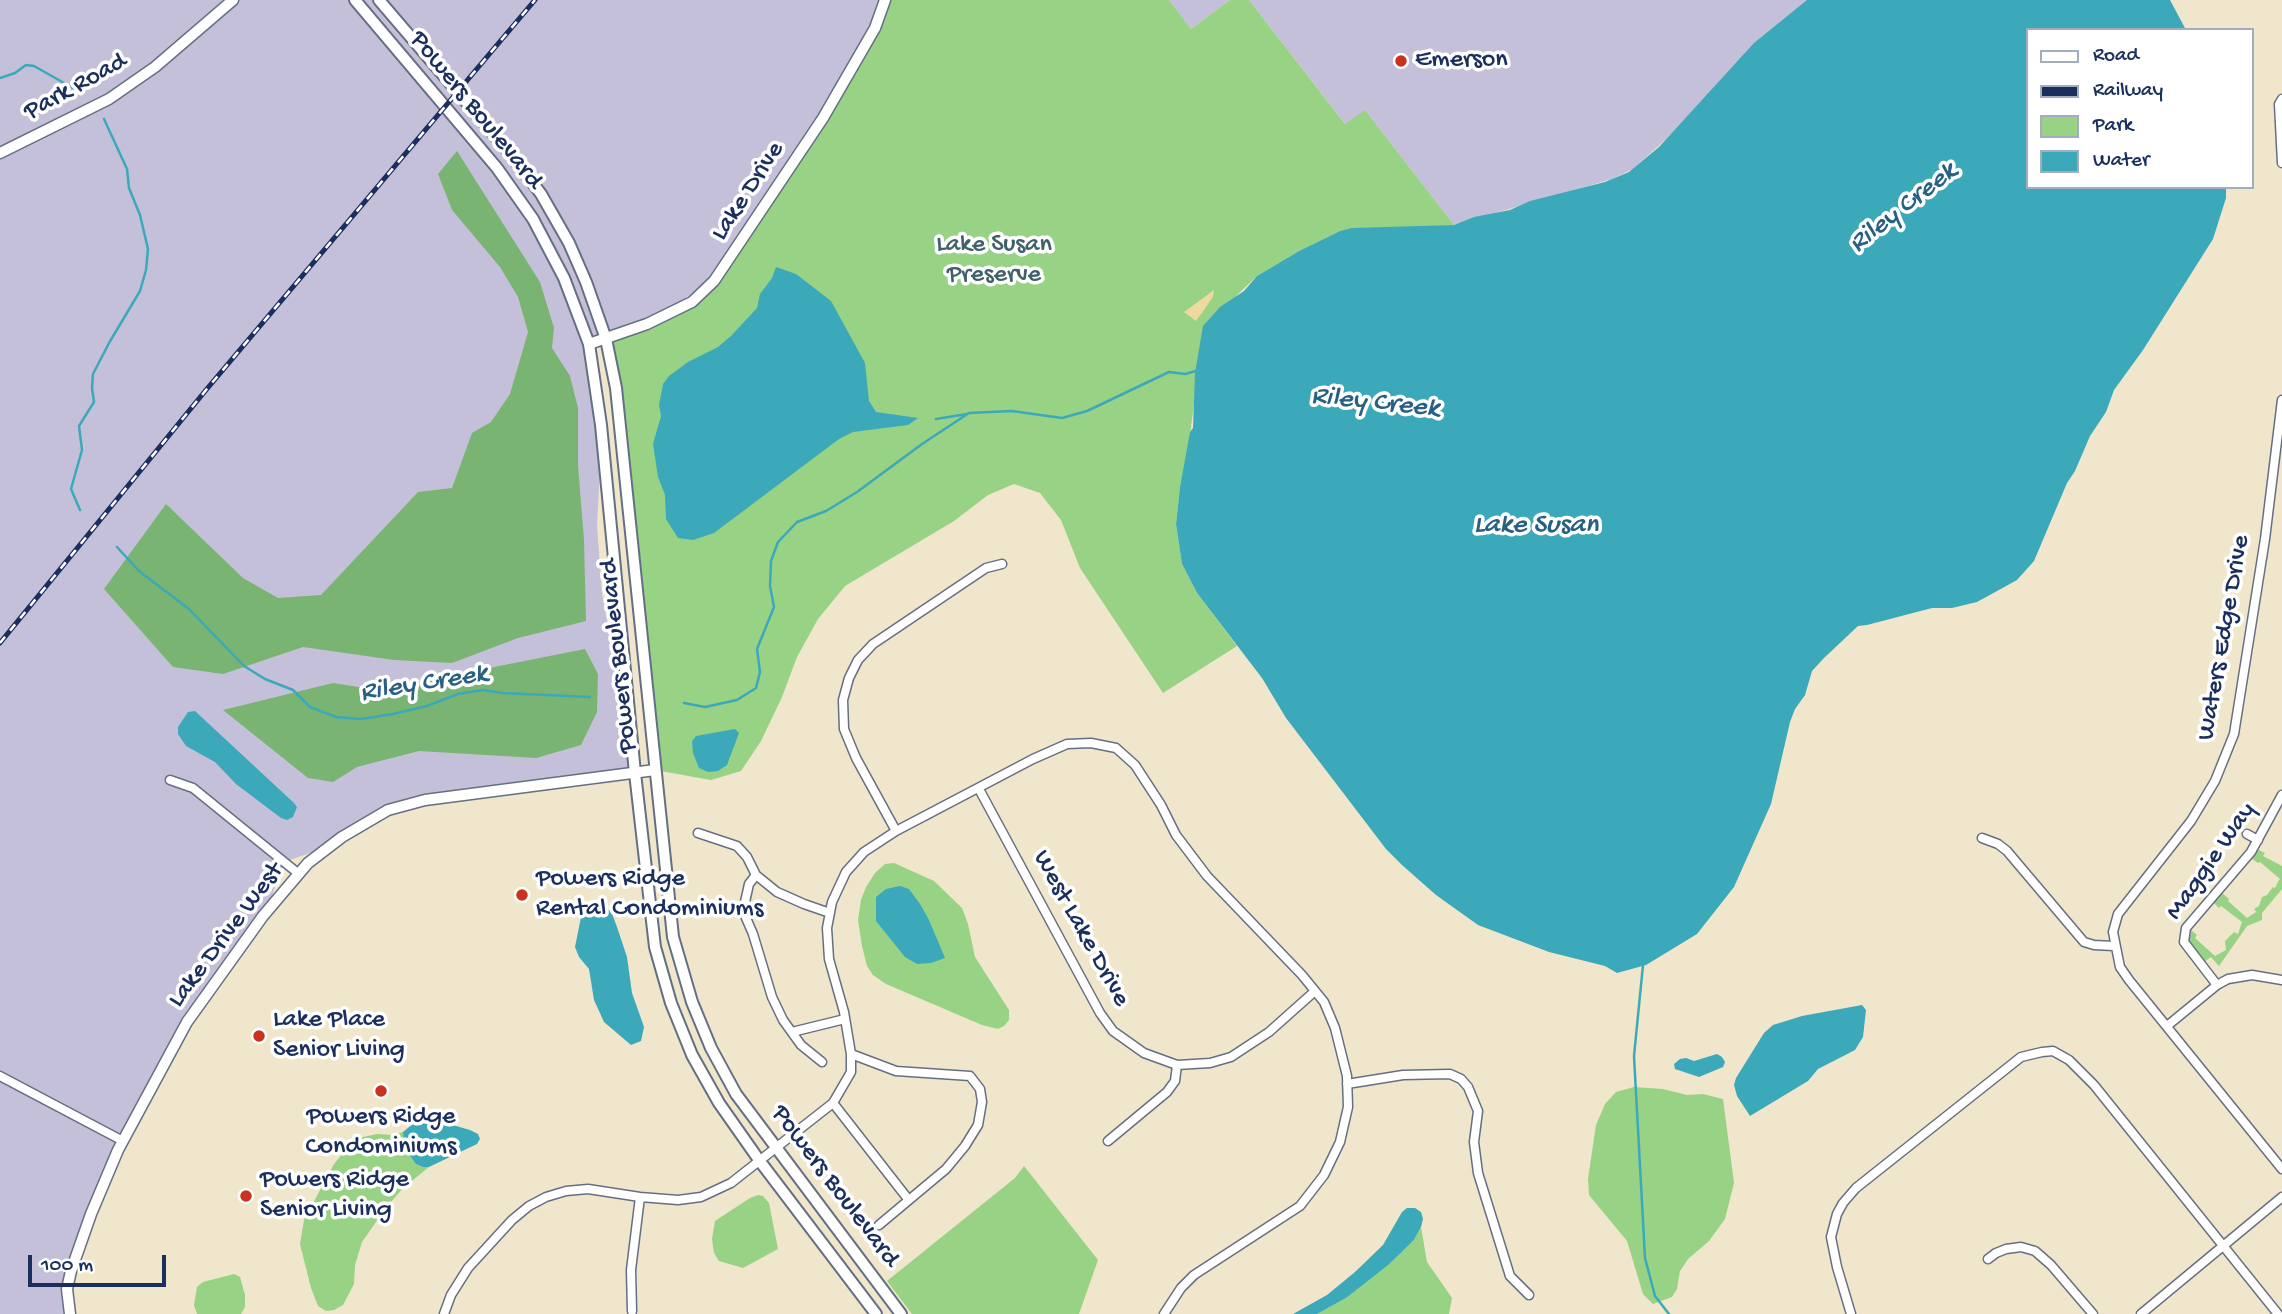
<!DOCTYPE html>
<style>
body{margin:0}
#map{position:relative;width:2282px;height:1314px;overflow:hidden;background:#efe6cb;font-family:"Gochi Hand",sans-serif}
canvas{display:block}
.legend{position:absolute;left:2026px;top:28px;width:228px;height:161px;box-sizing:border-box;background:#fff;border:2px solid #a4acbf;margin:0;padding:9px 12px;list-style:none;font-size:21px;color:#1b2f5e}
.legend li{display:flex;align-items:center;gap:14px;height:35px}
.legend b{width:35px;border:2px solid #a4acbf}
.scale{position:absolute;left:28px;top:1255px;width:138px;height:32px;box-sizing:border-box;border:4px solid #1b2f5e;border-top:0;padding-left:9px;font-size:21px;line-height:24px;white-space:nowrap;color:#1b2f5e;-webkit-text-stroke:5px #fff;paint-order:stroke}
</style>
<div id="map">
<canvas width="2282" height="1314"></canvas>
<ul class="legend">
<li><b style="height:9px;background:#fff"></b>Road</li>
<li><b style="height:9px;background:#1b2f5e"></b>Railway</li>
<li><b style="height:19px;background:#98d285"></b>Park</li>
<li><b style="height:19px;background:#3ba9ba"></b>Water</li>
</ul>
<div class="scale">100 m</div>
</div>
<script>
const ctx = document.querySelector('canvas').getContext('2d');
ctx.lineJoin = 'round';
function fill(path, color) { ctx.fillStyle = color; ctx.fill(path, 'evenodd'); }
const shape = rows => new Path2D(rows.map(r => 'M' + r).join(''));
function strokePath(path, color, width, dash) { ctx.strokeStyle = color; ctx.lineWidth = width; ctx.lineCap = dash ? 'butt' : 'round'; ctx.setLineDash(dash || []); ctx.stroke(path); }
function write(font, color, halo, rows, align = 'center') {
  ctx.font = font + ' "Gochi Hand",sans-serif'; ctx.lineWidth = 7; ctx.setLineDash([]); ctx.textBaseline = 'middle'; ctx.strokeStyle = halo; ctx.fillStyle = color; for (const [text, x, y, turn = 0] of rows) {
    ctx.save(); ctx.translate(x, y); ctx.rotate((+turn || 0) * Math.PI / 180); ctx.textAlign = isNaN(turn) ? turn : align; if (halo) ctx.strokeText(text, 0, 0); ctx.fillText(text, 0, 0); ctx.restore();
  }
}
fill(shape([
 [0,0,884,0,875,28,723,269,661,317,589,345,602,431,597,525,602,593,635,773,453,796,371,819,330,846,284,862,267,910,163,1066,94,1206,68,1297,72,1314,0,1314],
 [1169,0,1230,0,1191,29],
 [1249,0,1808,0,1768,32,1666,139,1633,169,1612,179,1454,225,1365,110,1346,125]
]), '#c5c0da');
fill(shape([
 [885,0,1169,0,1191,29,1230,0,1249,0,1345,124,1365,110,1454,225,1340,231,1299,251,1257,276,1237,295,1194,403,1189,444,1180,487,1176,524,1182,564,1197,593,1237,646,1163,693,1080,568,1061,520,1040,493,1014,484,988,495,954,521,845,586,818,619,797,657,782,697,761,741,741,771,711,780,655,770,606,339,692,302,714,281,823,118],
 [2257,849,2265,853,2263,856,2282,866,2282,889,2262,913,2262,920,2247,926,2219,966,2211,957,2204,962,2189,943,2191,930,2197,935,2195,938,2215,956,2226,950,2225,941,2234,932,2238,934,2242,922,2221,906,2219,908,2214,903,2222,893,2229,899,2228,901,2247,918,2256,912,2258,914,2254,909,2259,906,2262,897,2267,895,2273,887,2275,888,2278,882,2280,879,2260,862,2258,863,2251,858],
 [894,863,934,881,962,908,968,924,975,957,1009,1010,1009,1020,1004,1026,998,1029,982,1025,886,984,873,975,867,966,862,946,858,920,861,900,866,887,875,873,885,864],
 [1634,1087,1663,1089,1687,1095,1703,1094,1723,1099,1734,1183,1725,1219,1709,1241,1688,1259,1680,1271,1677,1289,1672,1297,1653,1304,1643,1294,1627,1241,1589,1195,1588,1179,1596,1125,1605,1104,1616,1092],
 [403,1132,403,1138,423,1167,429,1167,403,1188,385,1209,362,1242,355,1265,354,1284,343,1305,334,1310,326,1311,318,1306,311,1288,300,1244,304,1220,334,1164,349,1146,363,1137,377,1134,392,1135],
 [1024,1166,1098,1260,1079,1314,912,1314,887,1281,1015,1178],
 [758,1195,763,1196,769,1203,778,1249,743,1268,719,1261,714,1253,712,1239,715,1221,750,1198],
 [1421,1227,1427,1262,1452,1298,1449,1314,1317,1314,1346,1298,1414,1240],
 [234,1274,240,1277,245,1295,245,1307,241,1314,197,1314,194,1305,197,1287,203,1282]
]), '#98d285');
fill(shape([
 [457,151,540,282,554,328,552,348,570,376,578,408,578,465,584,540,586,621,518,638,452,663,394,660,303,647,223,674,173,667,104,589,166,504,243,578,278,598,321,595,418,492,452,488,472,433,491,422,510,394,528,332,518,297,500,267,452,210,438,174],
 [585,649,598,674,597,712,581,745,536,758,419,751,357,767,333,782,308,778,223,710,333,683,378,690]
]), '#7ab472');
fill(shape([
 [1214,290,1213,297,1196,321,1184,312]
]), '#eeda9e');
fill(shape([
 [1807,0,2170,0,2186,30,2028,30,2028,187,2226,187,2226,198,2213,239,2143,350,2114,390,2106,412,2090,436,2075,471,2067,483,2034,561,2017,580,1977,602,1952,608,1932,608,1867,625,1858,626,1824,658,1812,671,1805,695,1795,709,1790,722,1771,804,1734,887,1697,934,1646,965,1617,973,1605,966,1549,952,1478,925,1436,895,1402,865,1386,849,1286,718,1262,678,1197,593,1182,564,1176,524,1180,487,1190,432,1193,428,1195,373,1203,326,1220,307,1244,291,1257,276,1299,251,1340,231,1352,228,1454,225,1474,217,1510,210,1530,201,1605,182,1629,172,1659,147,1754,43],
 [776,267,796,274,831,301,865,363,869,401,876,412,918,418,908,425,853,432,839,439,714,533,693,540,678,538,666,519,665,495,658,477,653,444,661,416,659,405,663,384,669,376,688,362,718,347,731,336,757,308,760,294,772,278],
 [195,711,294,803,297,807,293,817,287,820,281,818,236,784,215,762,186,746,178,734,178,727,188,712],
 [735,729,739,733,727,765,718,771,708,772,699,768,693,753,692,741,696,736],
 [900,886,909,889,920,904,929,920,945,958,931,963,917,964,905,957,876,921,876,897,886,889],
 [600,904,611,911,617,927,627,957,632,993,644,1027,641,1041,631,1045,604,1022,594,1000,589,969,579,957,575,947,581,917,592,905],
 [1862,1005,1866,1010,1863,1037,1855,1050,1818,1069,1808,1081,1750,1116,1737,1096,1734,1085,1736,1078,1764,1033,1773,1025,1802,1016],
 [1717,1054,1722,1057,1725,1062,1723,1067,1699,1077,1675,1069,1674,1064,1680,1059,1686,1058,1694,1061],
 [442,1122,470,1130,478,1134,480,1139,477,1144,429,1167,423,1167,416,1164,404,1147,403,1132,414,1123],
 [1407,1208,1415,1208,1421,1212,1423,1219,1421,1227,1414,1240,1388,1265,1346,1298,1317,1314,1293,1314,1327,1295,1355,1272,1383,1245,1402,1212]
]), '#3ba9ba');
strokePath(shape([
 [0,78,15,73,26,65,34,66,80,92],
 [936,419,967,414],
 [80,510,71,489,82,450,79,426,94,402,92,388,93,374,109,343,140,291,146,270,148,249,140,215,129,188,127,169,104,119],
 [117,547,139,571,189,609,244,666,265,679,293,690,310,707,336,717,361,719,393,714,427,706,458,694,483,690,502,693,590,697],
 [684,703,705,707,737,700,756,688,760,672,757,649,774,607,770,586,771,561,778,542,797,522,826,511,857,492,922,444,969,413,1012,411,1062,418,1087,411,1169,372,1185,374,1196,371],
 [1643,965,1634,1056,1645,1258,1655,1296,1669,1314]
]), '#3ba9ba', 2.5);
const minor = shape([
 [2282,99,2279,104,2282,163],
 [2282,400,2265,539,2234,734,2215,781,2191,821,2118,914,2113,932,2120,967,2129,980,2282,1169],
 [170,780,193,788,299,874],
 [979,789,1100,1013,1113,1031,1144,1053,1177,1065,1210,1063,1231,1057,1269,1032,1315,991],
 [896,831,856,758,844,729,843,700,849,678,858,660,873,644,986,568,1002,564],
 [698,833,737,846,747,857,756,875,777,892,804,904,830,913],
 [2247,834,2258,840],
 [1982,838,1998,844,2007,851,2084,942,2094,945,2114,946],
 [756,875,749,884,743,911,753,934,772,997,783,1020,801,1045,822,1062],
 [2217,985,2184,942,2186,928,2251,852,2282,795],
 [2167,1026,2217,985,2228,979,2252,975,2282,980],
 [792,1032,845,1019],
 [851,1054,896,1071,970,1076,980,1089,982,1102,978,1125,965,1146,946,1169,879,1225],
 [0,1076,123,1141],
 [1347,1084,1403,1075,1450,1074,1461,1079,1468,1087,1478,1111,1474,1142,1478,1173,1510,1276,1529,1295],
 [833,1103,908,1199],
 [1108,1141,1167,1092,1175,1081,1177,1065],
 [1988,1259,1996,1253,2006,1249,2021,1247,2035,1251,2051,1265,2093,1314],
 [632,1311,631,1270,640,1197],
 [444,1314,451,1295,468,1268,512,1220,529,1206,546,1197,566,1191,588,1189,640,1197,678,1200,701,1197,731,1183,833,1103,851,1072,851,1054,844,1012,829,959,827,928,832,902,846,872,864,852,896,831,1033,759,1067,744,1091,743,1116,748,1135,765,1161,805,1176,835,1207,876,1302,975,1324,1002,1335,1028,1347,1076,1348,1107,1340,1142,1324,1175,1300,1206,1194,1275,1181,1288,1164,1314],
 [1851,1314,1837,1267,1831,1237,1837,1214,1843,1203,1856,1188,2021,1057,2042,1052,2053,1051,2069,1060,2094,1085,2278,1314],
 [2141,1314,2282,1197]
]);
const tertiary = shape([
 [0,153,109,99,155,67,233,0],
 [589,344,647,324,692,302,714,281,823,118,875,28,885,0],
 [70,1314,67,1289,71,1271,91,1214,118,1150,187,1022,263,916,308,863,342,837,388,810,425,800,655,770]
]);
const secondary = shape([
 [355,0,497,168,533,219,564,278,589,344,601,425,635,773,655,947,671,1003,692,1055,719,1103,759,1160,876,1314],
 [379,0,509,152,541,194,569,243,586,282,606,339,616,388,673,937,692,1002,711,1048,736,1094,901,1314]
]);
strokePath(minor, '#656f84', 11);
strokePath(tertiary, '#656f84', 13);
strokePath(secondary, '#656f84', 14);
strokePath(minor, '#fff', 8);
strokePath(tertiary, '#fff', 10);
strokePath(secondary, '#fff', 10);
const rail = shape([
 [0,643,206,390,535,0]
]);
strokePath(rail, '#1b2f5e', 5);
strokePath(rail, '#fff', 2.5, [8]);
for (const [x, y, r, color] of [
 [1401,61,7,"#c8321e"],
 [522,895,7,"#c8321e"],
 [259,1036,7,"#c8321e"],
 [381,1091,7,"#c8321e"],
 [246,1196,7,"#c8321e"]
]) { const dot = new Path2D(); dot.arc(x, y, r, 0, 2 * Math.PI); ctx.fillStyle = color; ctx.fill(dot); strokePath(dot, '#fff', 2.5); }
write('26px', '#1b2f5e', '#fff', [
 ["Emerson",1415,61],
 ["Powers Ridge",536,880],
 ["Rental Condominiums",536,910],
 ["Lake Place",273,1021],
 ["Senior Living",273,1051],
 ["Powers Ridge",381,1118,"center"],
 ["Condominiums",381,1148,"center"],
 ["Powers Ridge",260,1181],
 ["Senior Living",260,1211]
], 'left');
write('26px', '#1b2f5e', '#fff', [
 ["Park Road",76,88,-29],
 ["Powers Boulevard",475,111,51],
 ["Lake Drive",749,192,-57],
 ["Waters Edge Drive",2225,638,-80],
 ["Powers Boulevard",620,656,-96],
 ["Maggie Way",2212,862,-55],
 ["West Lake Drive",1080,929,61],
 ["Lake Drive West",227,936,-53],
 ["Powers Boulevard",834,1187,53]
]);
write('26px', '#40606a', '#fff', [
 ["Lake Susan",994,246],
 ["Preserve",994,276]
]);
write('italic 28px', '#286083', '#fff', [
 ["Riley Creek",1904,209,-38],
 ["Riley Creek",1375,404,6],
 ["Lake Susan",1536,527],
 ["Riley Creek",424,685,-9]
]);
</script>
